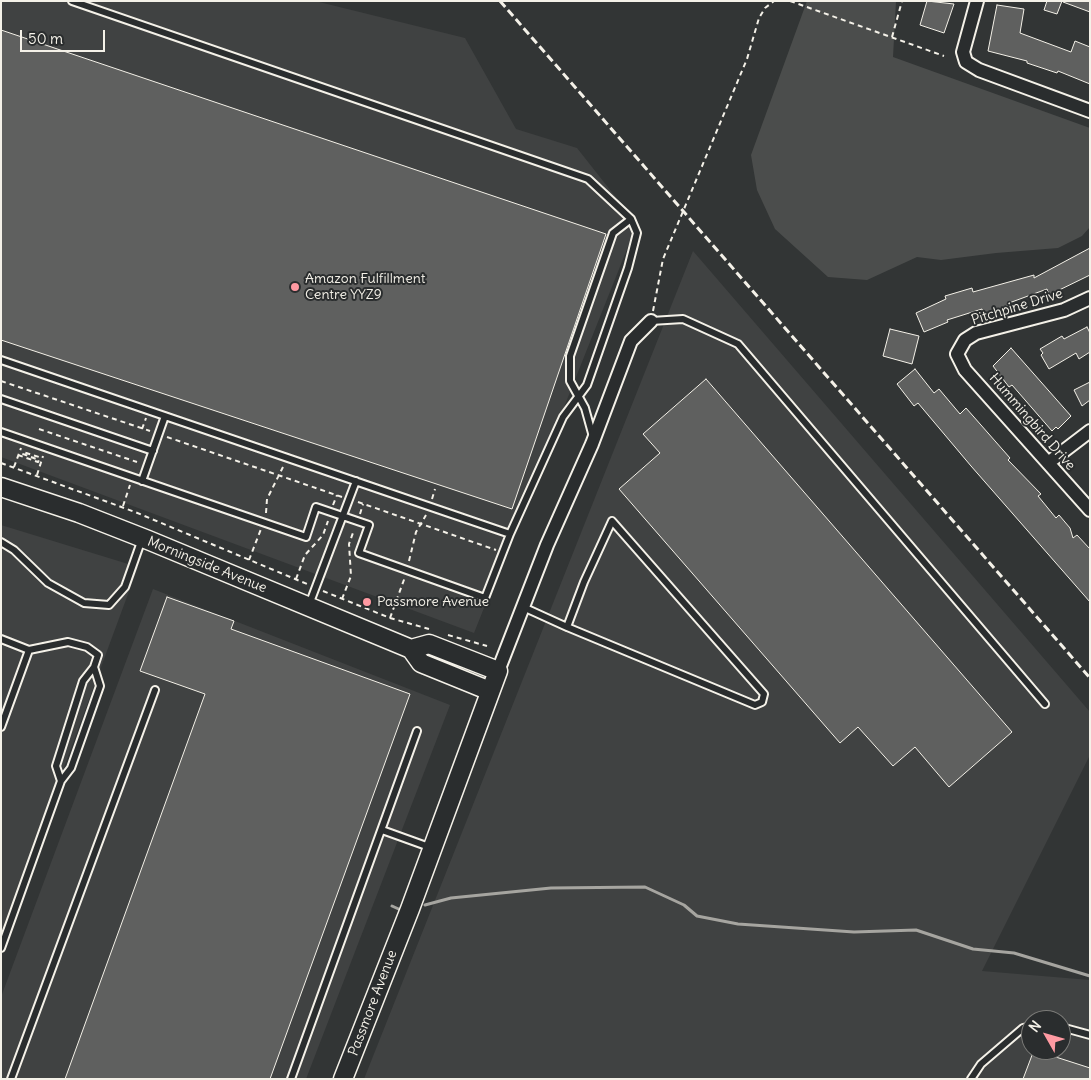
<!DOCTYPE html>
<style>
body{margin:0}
#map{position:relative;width:1091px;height:1080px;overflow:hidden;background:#323535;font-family:Delius,sans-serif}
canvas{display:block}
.frame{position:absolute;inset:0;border:2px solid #f4f1e8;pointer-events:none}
.north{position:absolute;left:1021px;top:1010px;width:50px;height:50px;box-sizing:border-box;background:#2a2d2e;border:1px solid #7b7b78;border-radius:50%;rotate:308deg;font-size:14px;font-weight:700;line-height:20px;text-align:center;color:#f4f1e8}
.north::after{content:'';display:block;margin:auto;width:18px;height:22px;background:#ff9aa2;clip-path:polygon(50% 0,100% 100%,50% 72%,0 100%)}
.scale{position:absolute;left:20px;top:30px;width:85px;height:22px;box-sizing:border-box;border:2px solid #f4f1e8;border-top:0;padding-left:6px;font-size:15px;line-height:18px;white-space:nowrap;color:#f4f1e8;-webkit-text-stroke:4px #2a2d2e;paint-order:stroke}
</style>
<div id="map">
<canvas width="1091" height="1080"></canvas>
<div class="frame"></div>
<div class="north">N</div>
<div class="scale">50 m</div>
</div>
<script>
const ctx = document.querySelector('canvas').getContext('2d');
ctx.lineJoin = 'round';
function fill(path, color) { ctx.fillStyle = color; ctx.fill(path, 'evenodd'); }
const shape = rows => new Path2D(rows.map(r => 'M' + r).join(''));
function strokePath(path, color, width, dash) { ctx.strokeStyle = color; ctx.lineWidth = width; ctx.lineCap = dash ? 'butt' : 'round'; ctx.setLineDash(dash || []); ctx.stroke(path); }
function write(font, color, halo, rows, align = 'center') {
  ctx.font = font + ' Delius,sans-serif'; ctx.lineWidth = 4; ctx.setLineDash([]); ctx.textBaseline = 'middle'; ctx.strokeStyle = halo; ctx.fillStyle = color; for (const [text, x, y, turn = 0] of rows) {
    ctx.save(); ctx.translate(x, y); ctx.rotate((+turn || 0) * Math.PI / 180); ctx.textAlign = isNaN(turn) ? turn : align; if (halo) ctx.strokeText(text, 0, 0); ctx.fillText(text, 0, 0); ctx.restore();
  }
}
fill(shape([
 [1,1,315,1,465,38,516,129,577,148,637,224,474,633,1,457],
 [693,251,1090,712,1090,755,982,971,1090,980,1090,1079,364,1079],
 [1031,1020,1061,1020,1061,1050,1031,1050],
 [1,525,138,567,1,938],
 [153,589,450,705,306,1079,1,1079,1,997]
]), '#404242');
fill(shape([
 [807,1,896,1,893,57,1090,128,1090,227,1082,236,1058,248,996,253,941,260,917,257,867,280,828,277,775,229,757,190,751,155]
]), '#4b4d4c');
strokePath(shape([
 [425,905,451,898,551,888,645,887,684,905,697,916,738,924,854,932,916,930,973,949,1014,953,1090,976],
 [392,906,403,911]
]), '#a6a5a0', 3);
const building = shape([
 [927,1,954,4,944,33,920,25,927,1],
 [1047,1,1062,1,1057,14,1044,10,1047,1],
 [1063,1,1090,1,1090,12,1063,2,1063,1],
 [997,5,1024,9,1020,33,1071,52,1075,41,1090,47,1090,84,1058,71,1057,73,1027,63,1027,61,988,51,997,5],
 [1,30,606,234,512,509,1,340,1,30],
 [1090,248,1090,275,1049,295,1047,289,1009,303,1010,305,983,314,982,309,947,320,948,322,924,332,916,313,946,299,945,296,972,288,973,292,1034,275,1034,278,1090,248],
 [1087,327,1090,333,1090,352,1079,359,1076,353,1049,369,1041,355,1043,353,1040,349,1062,336,1064,339,1087,327],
 [890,329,919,336,912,364,883,356,890,329],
 [1011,348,1071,416,1058,429,1056,427,1052,431,1012,385,1009,387,993,366,1011,348],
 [915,369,934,393,939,389,960,414,966,408,1010,458,1008,460,1041,494,1038,496,1056,518,1059,515,1070,528,1073,538,1077,535,1090,549,1090,602,971,466,918,403,914,406,897,384,915,369],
 [706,379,1012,732,949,787,915,747,893,766,858,727,840,743,619,489,660,453,643,434,706,379],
 [1090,382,1090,400,1082,406,1074,390,1090,382],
 [167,597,234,621,231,629,410,694,270,1079,65,1079,205,694,140,671,167,597],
 [1034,1050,1090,1068,1090,1079,1023,1079,1034,1050]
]);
fill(building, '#5f605f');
strokePath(building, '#f4f1e8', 1);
const lane = shape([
 [651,321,683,319,738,344,1045,704],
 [1,360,510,534],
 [1,399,153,451],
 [1,432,306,537,316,507,369,525,359,553,485,598,510,534,563,417,587,385,628,268,637,233,631,219,588,179,72,1],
 [593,437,585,408,570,381,570,356,613,233,631,219],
 [142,481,165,416],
 [1,542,14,550,48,583,84,603,109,605,125,587,142,539],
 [309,605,356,481],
 [523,607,567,627,755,705,762,702,764,694,612,521,584,582,567,627],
 [1,639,29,650,68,642,87,647,98,655,94,667,83,681,56,766,61,781,71,768,100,686,94,667],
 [1,727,29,650],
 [382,830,432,848],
 [1,948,61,781],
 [1061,1027,1090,1035],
 [11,1079,155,690],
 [291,1079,417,731],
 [971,1079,981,1064,1023,1028,1031,1026]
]);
const street = shape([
 [977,1,963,52,966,62,979,70,1090,111],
 [1090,298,1064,310,976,333,965,340,957,354,965,370,1090,510],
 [1048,463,1090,431],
 [498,671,547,545,592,444,631,341,651,321]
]);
const secondary = shape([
 [1,487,79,513,148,540,411,649,421,663,490,691],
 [343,1079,410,909,498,671,429,644,411,649]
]);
strokePath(lane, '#f4f1e8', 10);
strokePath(street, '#f4f1e8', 16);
strokePath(secondary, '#f4f1e8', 21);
strokePath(shape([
 [790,1,944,56],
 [892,37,902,1],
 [653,311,663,259,747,59,759,18,765,8,774,1],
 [1,381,150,431],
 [39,429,137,462],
 [142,429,146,418],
 [167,437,342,497],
 [18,455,38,462,39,460,23,454,23,452,39,457,40,455],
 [1,463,135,512,307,584],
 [14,467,21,448],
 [37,475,43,456],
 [432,499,435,489],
 [358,502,496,550],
 [333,505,337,495],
 [123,506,130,485],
 [266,513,267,499,283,467],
 [360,514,363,504],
 [249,560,261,529],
 [409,561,416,532,426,515],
 [296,579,305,555,323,535,328,521],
 [323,591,390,618,429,629],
 [342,599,351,576,349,544,354,530],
 [390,618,405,577],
 [448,635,487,646]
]), '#f4f1e8', 2, [5, 4]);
strokePath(lane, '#2a2d2e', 6);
strokePath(street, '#2a2d2e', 12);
strokePath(secondary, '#2a2d2e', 18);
strokePath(shape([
 [500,1,1090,678]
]), '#f4f1e8', 3, [8, 4]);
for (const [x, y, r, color] of [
 [295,287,5,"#ff9aa2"],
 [367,602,5,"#ff9aa2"]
]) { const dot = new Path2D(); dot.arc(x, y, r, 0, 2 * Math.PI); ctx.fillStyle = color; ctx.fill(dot); strokePath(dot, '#2a2d2e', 2); }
write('14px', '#f4f1e8', '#2a2d2e', [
 ["Amazon Fulfillment",305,279],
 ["Centre YYZ9",305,295],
 ["Passmore Avenue",377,602]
], 'left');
write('14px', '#f4f1e8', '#2a2d2e', [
 ["Pitchpine Drive",1017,307,-17],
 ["Hummingbird Drive",1032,422,49],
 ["Morningside Avenue",207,565,22],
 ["Passmore Avenue",373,1003,-69]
]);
</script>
